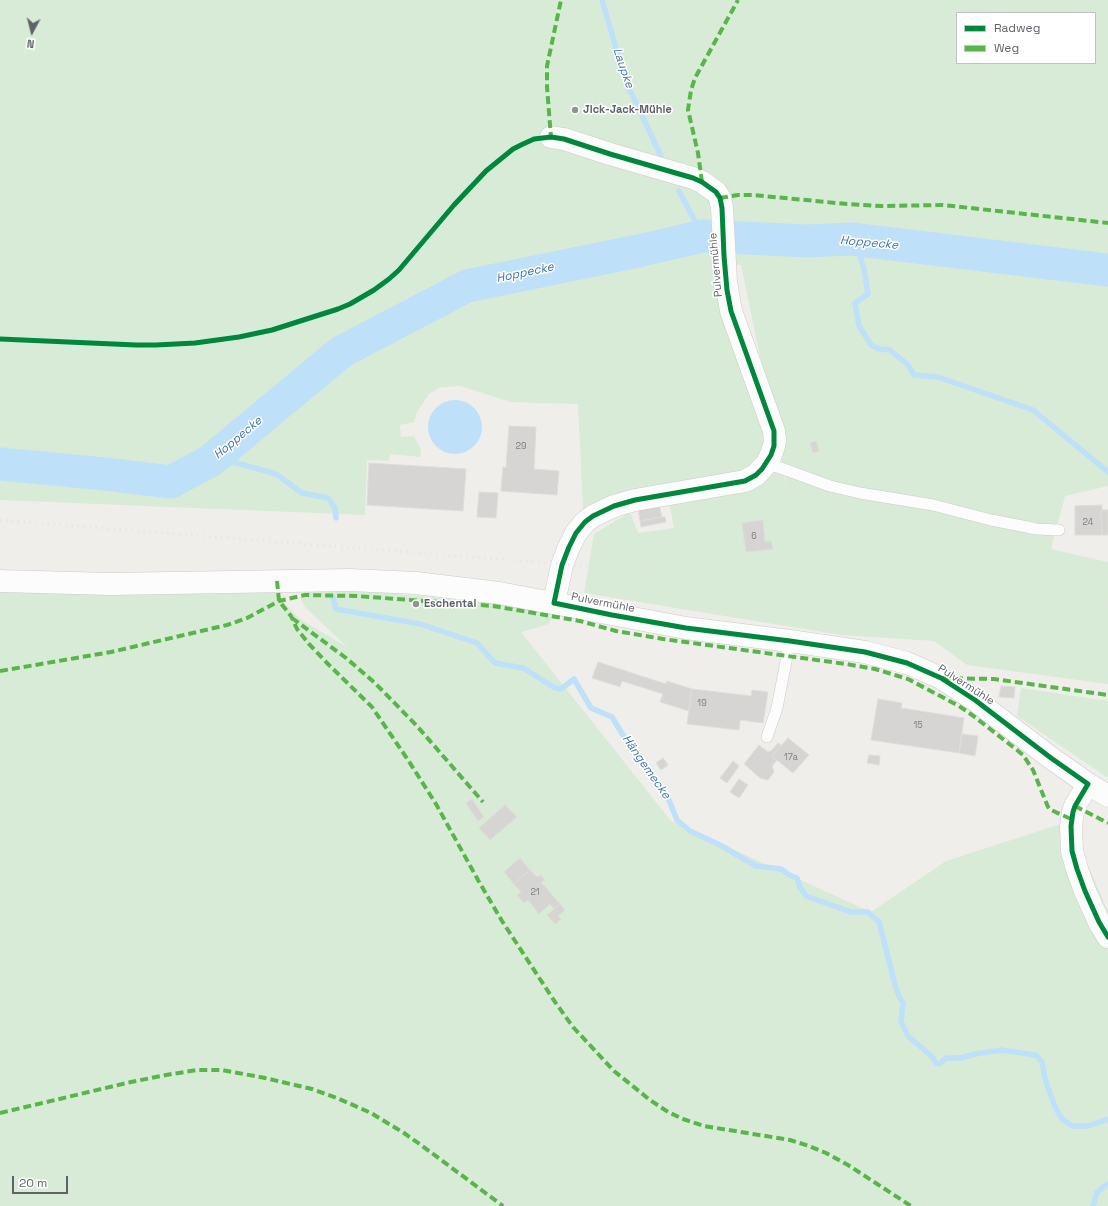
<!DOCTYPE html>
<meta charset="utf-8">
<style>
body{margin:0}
#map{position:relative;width:1108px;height:1206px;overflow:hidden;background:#efeeea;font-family:"Space Grotesk",sans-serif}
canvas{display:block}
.legend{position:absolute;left:956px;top:12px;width:140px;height:52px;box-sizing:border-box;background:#fff;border:1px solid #bfc1c3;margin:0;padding:5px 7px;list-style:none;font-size:12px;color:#5f6368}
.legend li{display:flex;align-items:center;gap:8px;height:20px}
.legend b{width:20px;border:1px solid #bfc1c3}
.north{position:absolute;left:12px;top:12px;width:40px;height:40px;-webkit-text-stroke:3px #fff;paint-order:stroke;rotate:187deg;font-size:11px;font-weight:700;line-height:16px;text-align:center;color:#5f6368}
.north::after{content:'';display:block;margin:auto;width:14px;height:18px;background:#5f6368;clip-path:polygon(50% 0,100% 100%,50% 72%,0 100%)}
.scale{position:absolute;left:12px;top:1176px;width:56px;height:18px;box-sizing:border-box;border:2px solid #5f6368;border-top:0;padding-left:5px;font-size:12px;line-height:14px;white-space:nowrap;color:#5f6368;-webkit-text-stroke:3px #fff;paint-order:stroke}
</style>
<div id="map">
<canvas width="1108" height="1206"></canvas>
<ul class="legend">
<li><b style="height:5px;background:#00873e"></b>Radweg</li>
<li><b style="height:5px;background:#58b549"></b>Weg</li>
</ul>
<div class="north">N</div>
<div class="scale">20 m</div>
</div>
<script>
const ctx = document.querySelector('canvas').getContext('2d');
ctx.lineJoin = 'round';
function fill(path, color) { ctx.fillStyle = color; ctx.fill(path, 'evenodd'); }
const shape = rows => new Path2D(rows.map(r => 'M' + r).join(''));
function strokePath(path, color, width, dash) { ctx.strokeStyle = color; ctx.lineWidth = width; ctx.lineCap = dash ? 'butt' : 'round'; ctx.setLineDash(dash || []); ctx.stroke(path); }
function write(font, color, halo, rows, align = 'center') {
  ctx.font = font + ' "Space Grotesk",sans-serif'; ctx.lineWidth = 3; ctx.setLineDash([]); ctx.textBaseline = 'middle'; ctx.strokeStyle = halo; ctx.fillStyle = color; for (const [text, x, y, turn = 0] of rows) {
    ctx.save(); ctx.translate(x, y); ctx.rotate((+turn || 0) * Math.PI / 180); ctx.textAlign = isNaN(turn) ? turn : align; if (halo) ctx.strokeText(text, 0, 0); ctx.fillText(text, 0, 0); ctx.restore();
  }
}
fill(shape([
 [0,0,1108,0,1108,486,1065,496,1051,549,1108,562,1108,684,967,665,934,641,841,635,584,593,594,534,630,512,638,533,674,528,670,507,643,487,583,509,578,404,511,402,460,386,441,387,429,394,417,412,414,422,400,425,401,437,414,436,421,450,420,457,390,454,389,461,367,460,365,515,0,500],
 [957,13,1095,13,1095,63,957,63],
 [714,263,741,265,787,486],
 [0,581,270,588,300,619,347,647,306,608,300,598,308,586,508,604,555,611,549,624,521,632,671,821,871,912,946,861,1076,819,1086,861,1108,912,1108,1206,0,1206],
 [1021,688,1108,701,1108,778,1017,716]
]), '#d8ebd6');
fill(shape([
 '428 427a27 27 0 1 1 54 0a27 27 0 1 1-54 0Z'
]), '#bfe0f9');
strokePath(shape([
 [602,0,626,82,661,156],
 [679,191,703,236],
 [855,240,864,269,868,294,855,303,859,326,871,345,879,349,890,350,908,365,914,375,938,377,1033,410,1108,472],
 [210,461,237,463,276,474,302,493,328,498,335,508,336,518],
 [333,598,336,609,420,624,477,643,495,663,523,668,555,688,561,689,574,679,591,708,612,717,637,758,666,793,677,820,690,831,720,845,756,866,781,869,791,876,797,878,800,887,806,896,851,912,868,912,879,922,897,992,903,1003,901,1022,908,1036,929,1054,933,1058,936,1063,939,1064,946,1058,961,1058,975,1054,1001,1050,1036,1055,1042,1062,1045,1079,1055,1107,1062,1119,1072,1126,1088,1126,1108,1119],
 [1093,1206,1097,1192,1108,1184]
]), '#bfe0f9', 5.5);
strokePath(shape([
 [0,464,105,474,171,482,210,461,341,352,467,286,638,251,703,236,806,241,851,239,1108,270]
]), '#bfe0f9', 33);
const building = shape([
 [509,426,536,427,534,469,559,471,557,495,501,491,503,467,506,468,509,426],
 [816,441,819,451,813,453,810,443,816,441],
 [369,463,466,469,463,511,367,505,369,463],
 [479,492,498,493,496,518,477,517,479,492],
 [659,504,662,517,640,521,638,508,659,504],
 [1102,505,1102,510,1101,511,1102,535,1075,535,1075,506,1102,505],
 [1102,510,1108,510,1108,535,1102,535,1101,511,1102,510],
 [662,517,665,517,666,522,641,527,640,521,662,517],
 [763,520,765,542,771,541,773,549,746,552,742,523,763,520],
 [598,662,666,684,667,681,692,689,689,711,660,702,663,694,622,681,620,687,592,678,598,662],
 [1001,686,1015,687,1014,698,999,697,1001,686],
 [692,689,751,696,752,690,768,692,763,723,741,720,740,721,739,730,687,724,692,689],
 [878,699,902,703,901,708,964,718,959,753,871,740,878,699],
 [962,734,978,736,975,756,959,753,962,734],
 [788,738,809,755,793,773,772,756,788,738],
 [778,743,781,745,772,756,777,760,772,766,774,772,768,780,760,778,744,764,759,745,768,752,772,750,778,743],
 [869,755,880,756,879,765,867,763,869,755],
 [663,758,668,765,661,770,656,763,663,758],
 [733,761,739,766,727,783,720,778,733,761],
 [739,779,748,785,739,798,730,792,739,779],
 [472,799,484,817,478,821,466,803,472,799],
 [505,805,517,817,490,840,479,828,505,805],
 [520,858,530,870,514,884,504,872,520,858],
 [530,870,537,877,541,875,545,880,541,882,560,904,554,909,550,904,539,914,528,900,524,903,517,895,521,892,514,884,530,870],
 [560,904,565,910,558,916,561,919,555,924,547,915,560,904]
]);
fill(building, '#d6d5d3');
strokePath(building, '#deddd9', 1);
const lane = shape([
 [767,463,830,486,860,493,933,505,991,520,1022,526,1036,529,1059,530],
 [767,737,777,708,790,641]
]);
const street = shape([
 [551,137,564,139,610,154,693,178,702,182,716,192,720,198,722,208,726,282,731,311,774,431,775,440,774,446,771,455,767,463,756,475,745,481,635,500,614,506,593,516,585,522,576,533,569,547,562,565,554,603],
 [1088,784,1075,806,1073,812,1071,826,1072,851,1077,869,1085,891,1099,922,1108,937]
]);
const secondary = shape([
 [0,581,111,584,350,580,416,583,499,593,686,628,790,641,865,652,907,663,941,678,975,700,1051,758,1088,784,1108,796]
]);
strokePath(lane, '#cbcccc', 12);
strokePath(street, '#cbcccc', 23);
strokePath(secondary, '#cacacb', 23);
strokePath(lane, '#fdfcfc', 11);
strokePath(street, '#fdfcfc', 22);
strokePath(secondary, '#fdfcfc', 22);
strokePath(shape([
 [0,520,1108,607]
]), '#e4e4e4', 3, [1, 5]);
strokePath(shape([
 [548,137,551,137,547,87,547,66,561,0],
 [702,182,698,153,688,110,691,90,695,78,738,0],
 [720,198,738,195,753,195,847,204,881,206,943,205,1108,223],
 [277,581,279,601,291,616,297,629,309,644,328,664,372,707,408,760,436,804,478,880,502,921,555,1002,573,1027,614,1071,650,1100,668,1112,683,1119,704,1126,790,1140,809,1146,826,1153,848,1165,911,1206],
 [292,618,346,658,375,683,417,726,483,802],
 [0,671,111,652,227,625,247,618,279,601,305,595,356,596,493,606,580,621,616,631,663,639,846,664,875,669,908,679,959,706,972,715,1017,750,1023,755,1033,770,1048,807,1051,810,1071,819],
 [943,678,994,679,1108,695],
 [1075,806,1108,823],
 [0,1113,131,1082,166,1075,197,1070,222,1070,265,1078,312,1089,337,1098,371,1113,404,1133,421,1145,503,1206]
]), '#58b549', 4, [8, 4]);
strokePath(shape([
 [0,339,136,345,156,345,195,343,239,337,272,330,338,309,350,304,374,290,389,279,399,270,454,205,486,171,513,149,523,144,534,139,551,137,564,139,610,154,693,178,702,182,716,192,720,198,722,208,724,256,727,290,731,311,774,431,774,446,771,455,762,469,756,475,745,481,635,500,614,506,593,516,585,522,576,533,569,547,562,565,554,603,612,615,686,628,790,641,865,652,907,663,941,678,975,700,1051,758,1088,784,1075,806,1073,812,1071,826,1072,851,1077,869,1085,891,1099,922,1108,937]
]), '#00873e', 5);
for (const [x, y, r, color] of [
 [575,110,4,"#919496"],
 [416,604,4,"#919496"]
]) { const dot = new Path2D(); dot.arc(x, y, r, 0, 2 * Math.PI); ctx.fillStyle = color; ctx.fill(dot); strokePath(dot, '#fff', 1.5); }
write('9px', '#7e8184', null, [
 ["29",521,447],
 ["24",1088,523],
 ["6",754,537],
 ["19",702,704],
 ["15",918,726],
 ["17a",791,758],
 ["21",535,893]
]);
write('bold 11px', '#5f6368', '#fff', [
 ["Jick-Jack-Mühle",583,110],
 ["Eschental",424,604]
], 'left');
write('11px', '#5f6368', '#fff', [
 ["Pulvermühle",716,265,-95],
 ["Pulvermühle",603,603,11],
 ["Pulvermühle",966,685,33]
]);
write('italic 12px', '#4174aa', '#fff', [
 ["Laupke",623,68,71],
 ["Hoppecke",869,243,5],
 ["Hoppecke",525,273,-12],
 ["Hoppecke",238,438,-40],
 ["Hängemecke",646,767,55]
]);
</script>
